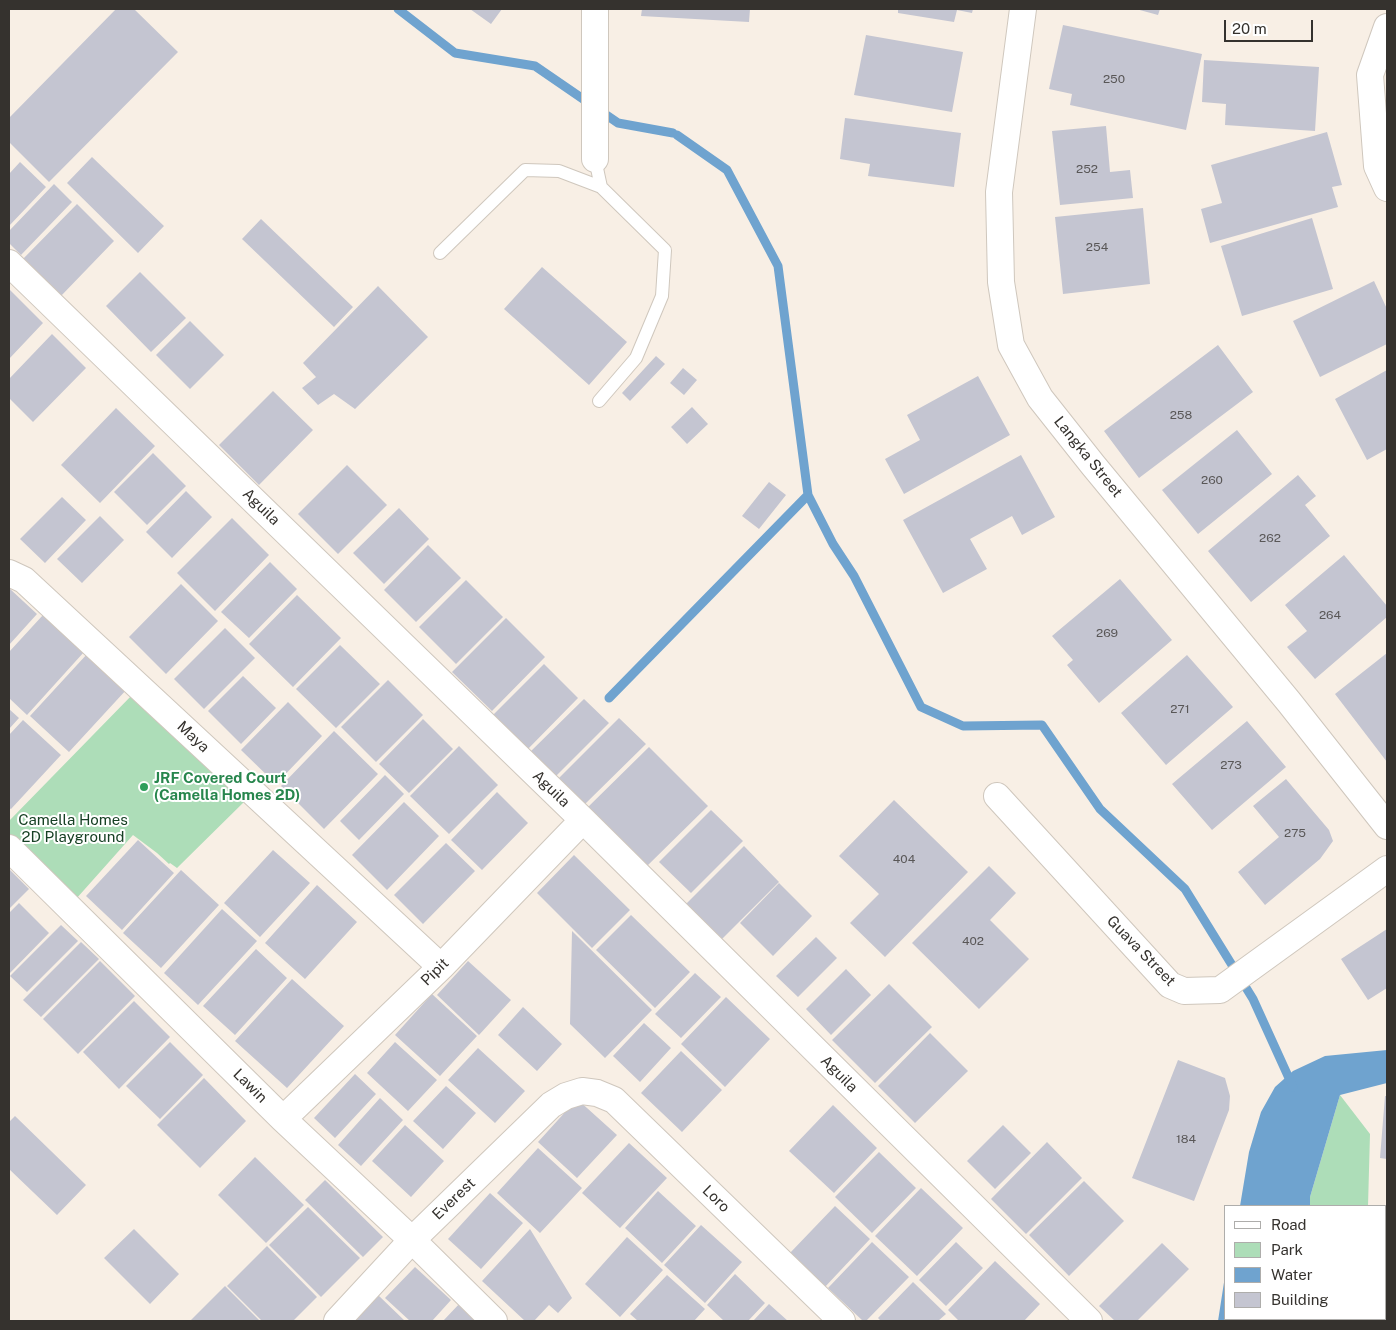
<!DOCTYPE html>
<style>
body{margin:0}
#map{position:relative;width:1396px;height:1330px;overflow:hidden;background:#f8efe5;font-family:"Public Sans",sans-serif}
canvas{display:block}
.frame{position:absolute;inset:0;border:10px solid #35322e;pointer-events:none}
.legend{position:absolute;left:1224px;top:1205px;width:162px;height:115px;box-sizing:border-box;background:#fff;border:1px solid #aeadab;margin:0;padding:6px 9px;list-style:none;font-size:15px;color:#35322e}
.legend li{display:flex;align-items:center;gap:10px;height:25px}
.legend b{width:25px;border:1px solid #aeadab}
.scale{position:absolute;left:1224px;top:20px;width:89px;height:22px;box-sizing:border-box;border:2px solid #35322e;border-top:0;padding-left:6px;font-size:15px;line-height:18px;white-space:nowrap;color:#35322e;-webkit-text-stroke:4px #fff;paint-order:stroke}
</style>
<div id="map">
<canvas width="1396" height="1330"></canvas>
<div class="frame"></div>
<ul class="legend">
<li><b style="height:6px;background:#fff"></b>Road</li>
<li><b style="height:14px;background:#adddb8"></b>Park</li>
<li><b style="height:14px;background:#6fa3cf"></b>Water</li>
<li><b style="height:14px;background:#c4c5d1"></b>Building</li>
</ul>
<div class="scale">20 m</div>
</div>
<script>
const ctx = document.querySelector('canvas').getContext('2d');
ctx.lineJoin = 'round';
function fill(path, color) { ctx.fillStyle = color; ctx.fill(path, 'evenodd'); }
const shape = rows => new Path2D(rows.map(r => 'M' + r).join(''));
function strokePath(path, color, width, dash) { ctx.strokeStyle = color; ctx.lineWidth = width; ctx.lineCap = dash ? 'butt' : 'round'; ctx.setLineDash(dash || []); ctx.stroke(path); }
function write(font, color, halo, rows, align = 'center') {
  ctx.font = font + ' "Public Sans",sans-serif'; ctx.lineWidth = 4; ctx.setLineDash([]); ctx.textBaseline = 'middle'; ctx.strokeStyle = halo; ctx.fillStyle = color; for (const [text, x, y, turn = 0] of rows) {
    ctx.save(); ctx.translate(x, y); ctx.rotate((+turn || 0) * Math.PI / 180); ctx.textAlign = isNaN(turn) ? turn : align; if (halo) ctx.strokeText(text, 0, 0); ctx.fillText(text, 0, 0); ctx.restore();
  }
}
fill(shape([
 [133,694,247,799,177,868,170,863,169,864,157,853,133,835,76,899,9,836,9,821],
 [1340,1095,1370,1134,1368,1206,1310,1206,1310,1197],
 [1312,1319,1364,1319,1364,1321,1313,1321]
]), '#adddb8');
fill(shape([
 [1387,1050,1387,1083,1340,1095,1310,1197,1310,1206,1240,1206,1249,1152,1261,1112,1275,1087,1293,1071,1325,1056],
 [1225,1276,1225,1319,1312,1319,1313,1321,1218,1321]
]), '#6fa3cf');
strokePath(shape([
 [398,9,455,53,535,66,618,123,673,133],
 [677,135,727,170,778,266,808,495,833,544,854,576,921,707,963,726,1042,725,1100,809,1185,889,1253,999,1293,1087],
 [609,698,808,495]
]), '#6fa3cf', 9);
fill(shape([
 [116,9,134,9,178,52,49,182,9,142,9,118],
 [470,9,502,9,491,24],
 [642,9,750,9,749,22,641,16],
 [898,9,973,9,972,13,957,10,954,22,898,13],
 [1136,9,1160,9,1158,15],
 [1063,25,1202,54,1186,130,1070,105,1072,94,1049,89],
 [866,35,963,52,952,112,854,95],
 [1204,60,1319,67,1315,131,1225,125,1226,104,1202,102],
 [845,118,961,133,954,187,868,176,870,164,840,159],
 [1106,126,1110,172,1130,170,1133,198,1060,205,1052,131],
 [1327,132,1342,185,1332,187,1338,207,1210,243,1201,209,1222,203,1211,165],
 [92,157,164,226,138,253,67,183],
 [20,162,46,187,9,226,9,174],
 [54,184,72,202,21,255,9,243,9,231],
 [77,204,114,241,60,297,22,260],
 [1143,208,1150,284,1063,294,1055,217],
 [1312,218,1333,289,1242,316,1221,246],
 [261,219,353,307,334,327,242,239],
 [542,267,627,342,589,385,504,309],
 [140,272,186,318,151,352,106,306],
 [1374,281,1387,309,1387,344,1320,377,1293,321],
 [378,286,428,337,355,409,334,394,318,405,302,388,316,377,303,363],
 [9,289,43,323,9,359],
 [190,321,224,355,190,389,156,355],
 [52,334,86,368,33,422,9,398,9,379],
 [1218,345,1253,392,1139,478,1104,431],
 [656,356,665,364,630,401,622,393],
 [683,368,697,380,684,395,670,383],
 [1387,370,1387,449,1367,460,1335,399],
 [978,376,1010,435,904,494,885,459,920,440,907,415],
 [273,391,313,430,259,485,219,445],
 [692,407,708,424,687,444,671,427],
 [116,408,155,446,100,503,61,465],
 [1237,430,1272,474,1198,534,1162,490],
 [153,453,186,486,147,525,114,492],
 [1021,455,1055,517,1022,535,1012,516,970,539,987,569,943,593,903,520],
 [347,465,387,505,338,554,298,514],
 [1298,475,1316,496,1305,505,1330,536,1251,602,1208,551],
 [769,482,786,495,759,529,742,516],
 [186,491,212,517,172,558,146,532],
 [62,497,86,520,45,563,20,539],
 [399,508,429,539,384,584,353,553],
 [100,516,124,540,82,583,57,559],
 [232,518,269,555,215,611,177,573],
 [428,545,461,578,416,622,384,590],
 [1344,555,1387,606,1387,617,1315,679,1287,647,1307,631,1285,605],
 [270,562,297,589,249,638,221,612],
 [1120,579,1172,640,1099,703,1067,665,1073,660,1052,636],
 [466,580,503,617,456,664,419,627],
 [181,584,218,621,166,674,129,637],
 [9,588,37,614,9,645],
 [297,595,341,638,293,687,249,644],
 [43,615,84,652,27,715,9,698,9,652],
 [506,618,545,657,492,711,452,672],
 [225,628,255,658,204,709,174,679],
 [340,645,380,684,336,728,296,689],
 [88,653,127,689,69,752,30,716],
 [1387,653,1387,762,1335,694],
 [1187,655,1233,707,1166,765,1121,713],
 [544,664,578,698,526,751,491,717],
 [243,676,276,708,241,744,208,711],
 [388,680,423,715,376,762,341,727],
 [584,699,609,723,554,778,529,753],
 [288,702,322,736,276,784,241,750],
 [9,709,19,718,9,729],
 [619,718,646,744,585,804,559,778],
 [423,719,453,749,409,793,379,764],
 [23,720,61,755,11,809,9,808,9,735],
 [1247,721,1286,767,1212,830,1172,784],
 [334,731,378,774,324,829,281,786],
 [459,746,498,785,449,834,410,796],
 [649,747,708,806,646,867,587,808],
 [385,775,404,794,359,840,340,821],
 [1286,779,1329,830,1333,841,1320,859,1265,905,1238,872,1279,837,1253,806],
 [497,792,528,823,482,870,451,840],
 [894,800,968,872,885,957,850,923,879,894,839,856],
 [404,802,439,836,387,890,352,855],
 [711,810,743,841,691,893,659,862],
 [138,840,174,873,122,930,86,896],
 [446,843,475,871,423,924,394,895],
 [744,846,779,882,721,940,686,904],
 [273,850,310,883,260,937,224,903],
 [574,855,630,910,592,948,537,893],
 [989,866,1016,893,990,920,1029,959,979,1009,912,943],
 [9,869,29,889,9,909],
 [181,870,219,905,161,968,123,933],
 [779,883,812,916,773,956,740,923],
 [317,885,357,922,305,979,265,943],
 [19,903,49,933,9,974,9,913],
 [222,909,257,941,198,1005,164,973],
 [631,915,690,972,655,1008,596,950],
 [61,925,78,941,27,992,10,976],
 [1387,929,1387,988,1368,1000,1341,959],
 [572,931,652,1010,605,1058,570,1024],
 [816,937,837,958,798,997,776,976],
 [81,942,99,959,41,1017,23,1000],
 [256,949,287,978,235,1035,203,1006],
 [100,961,135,996,78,1054,43,1019],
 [468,961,511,1000,479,1035,437,995],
 [846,969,871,995,831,1035,806,1009],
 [695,973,721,997,681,1038,655,1014],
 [292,979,344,1026,287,1088,235,1041],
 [889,984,932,1027,875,1083,832,1040],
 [432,994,477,1036,440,1076,395,1035],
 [726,997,770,1039,725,1087,681,1044],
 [134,1001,170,1037,119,1089,83,1052],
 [523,1007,562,1044,537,1071,498,1035],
 [644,1023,671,1048,640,1082,613,1056],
 [930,1033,968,1071,915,1123,878,1086],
 [170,1042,203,1075,160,1119,126,1086],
 [395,1042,437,1080,408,1111,367,1073],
 [478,1048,525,1091,495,1123,448,1080],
 [681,1051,722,1090,682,1132,641,1093],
 [1178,1060,1225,1078,1230,1096,1229,1110,1194,1201,1132,1178],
 [355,1074,376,1094,335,1138,314,1118],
 [204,1078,246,1121,200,1168,157,1125],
 [446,1086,476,1113,443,1149,413,1121],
 [1385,1096,1387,1096,1387,1159,1380,1158],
 [380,1098,403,1120,361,1166,338,1145],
 [577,1099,617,1135,577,1178,538,1142],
 [833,1105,877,1148,834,1193,789,1151],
 [15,1116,86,1185,57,1215,9,1169,9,1122],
 [405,1125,444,1161,411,1197,372,1161],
 [1003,1125,1031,1153,995,1189,967,1161],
 [1047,1142,1082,1178,1026,1234,991,1199],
 [629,1143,667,1178,620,1228,582,1193],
 [538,1148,582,1188,540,1233,497,1193],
 [879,1152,916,1188,872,1233,835,1197],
 [255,1157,304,1205,266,1243,218,1195],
 [325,1180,383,1237,363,1257,305,1200],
 [1084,1181,1124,1221,1069,1276,1029,1235],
 [921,1188,963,1228,917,1276,875,1236],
 [658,1191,696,1226,662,1263,625,1228],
 [490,1193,523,1223,481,1269,448,1239],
 [835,1206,870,1239,824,1288,789,1254],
 [308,1207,360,1258,321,1297,269,1245],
 [701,1225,742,1262,705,1303,664,1265],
 [134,1229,179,1274,150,1304,104,1258],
 [530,1229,572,1298,558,1313,549,1305,534,1321,525,1321,482,1281],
 [627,1237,663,1270,620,1317,585,1284],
 [872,1242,909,1277,866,1321,863,1321,828,1288],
 [956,1242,983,1268,946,1306,919,1280],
 [1162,1243,1189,1269,1137,1321,1115,1321,1099,1306],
 [267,1246,317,1297,293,1321,262,1321,227,1286],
 [995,1261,1040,1304,1024,1321,959,1321,948,1310],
 [415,1267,451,1300,432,1321,410,1321,385,1298],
 [735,1274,765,1303,748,1321,724,1321,707,1305],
 [667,1275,705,1309,694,1321,638,1321,630,1314],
 [913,1282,946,1314,938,1321,881,1321,878,1318],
 [225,1286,260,1321,190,1321],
 [378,1295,405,1321,353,1321],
 [461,1302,482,1321,443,1321],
 [769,1304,788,1321,753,1321]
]), '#c4c5d1');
const lane = shape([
 [595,159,601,187,665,250,662,296,636,358,599,401],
 [440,253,525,170,559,171,601,187]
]);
const street = shape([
 [1023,9,999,192,1001,282,1011,345,1040,398,1093,465,1289,702,1387,826],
 [1387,27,1370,75,1377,166,1387,188],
 [595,159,595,9],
 [9,263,583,820,1089,1321],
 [9,573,24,580,441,967],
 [997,796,1170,985,1184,991,1220,990,1387,869],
 [9,848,283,1119,412,1240,494,1321],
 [283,1119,441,967,583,820],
 [337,1321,412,1240,551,1105,566,1096,582,1091,597,1093,614,1100,842,1321]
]);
strokePath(lane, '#cfc7bd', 14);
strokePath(street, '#cfc7bd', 28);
strokePath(lane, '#fff', 12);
strokePath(street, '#fff', 26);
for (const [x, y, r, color] of [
 [144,787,5,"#2e9e5b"]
]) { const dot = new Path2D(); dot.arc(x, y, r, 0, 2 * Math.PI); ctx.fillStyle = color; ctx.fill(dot); strokePath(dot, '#fff', 2); }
write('12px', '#595757', null, [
 ["250",1114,79],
 ["252",1087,169],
 ["254",1097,247],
 ["258",1181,415],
 ["260",1212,480],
 ["262",1270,538],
 ["264",1330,615],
 ["269",1107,633],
 ["271",1180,709],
 ["273",1231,765],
 ["275",1295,833],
 ["404",904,859],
 ["402",973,941],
 ["184",1186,1139]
]);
write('15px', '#35322e', '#fff', [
 ["Langka Street",1088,457,51],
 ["Aguila",261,507,44],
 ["Maya",193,737,43],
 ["Aguila",551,789,44],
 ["Guava Street",1141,951,46],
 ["Pipit",435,972,-45],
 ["Aguila",839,1074,45],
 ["Lawin",250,1086,45],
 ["Everest",454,1199,-44],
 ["Loro",716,1199,44]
]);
write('bold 15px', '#27864d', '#fff', [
 ["JRF Covered Court",154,778],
 ["(Camella Homes 2D)",154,795]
], 'left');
write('15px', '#164024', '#fff', [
 ["Camella Homes",73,820],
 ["2D Playground",73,837]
]);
</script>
